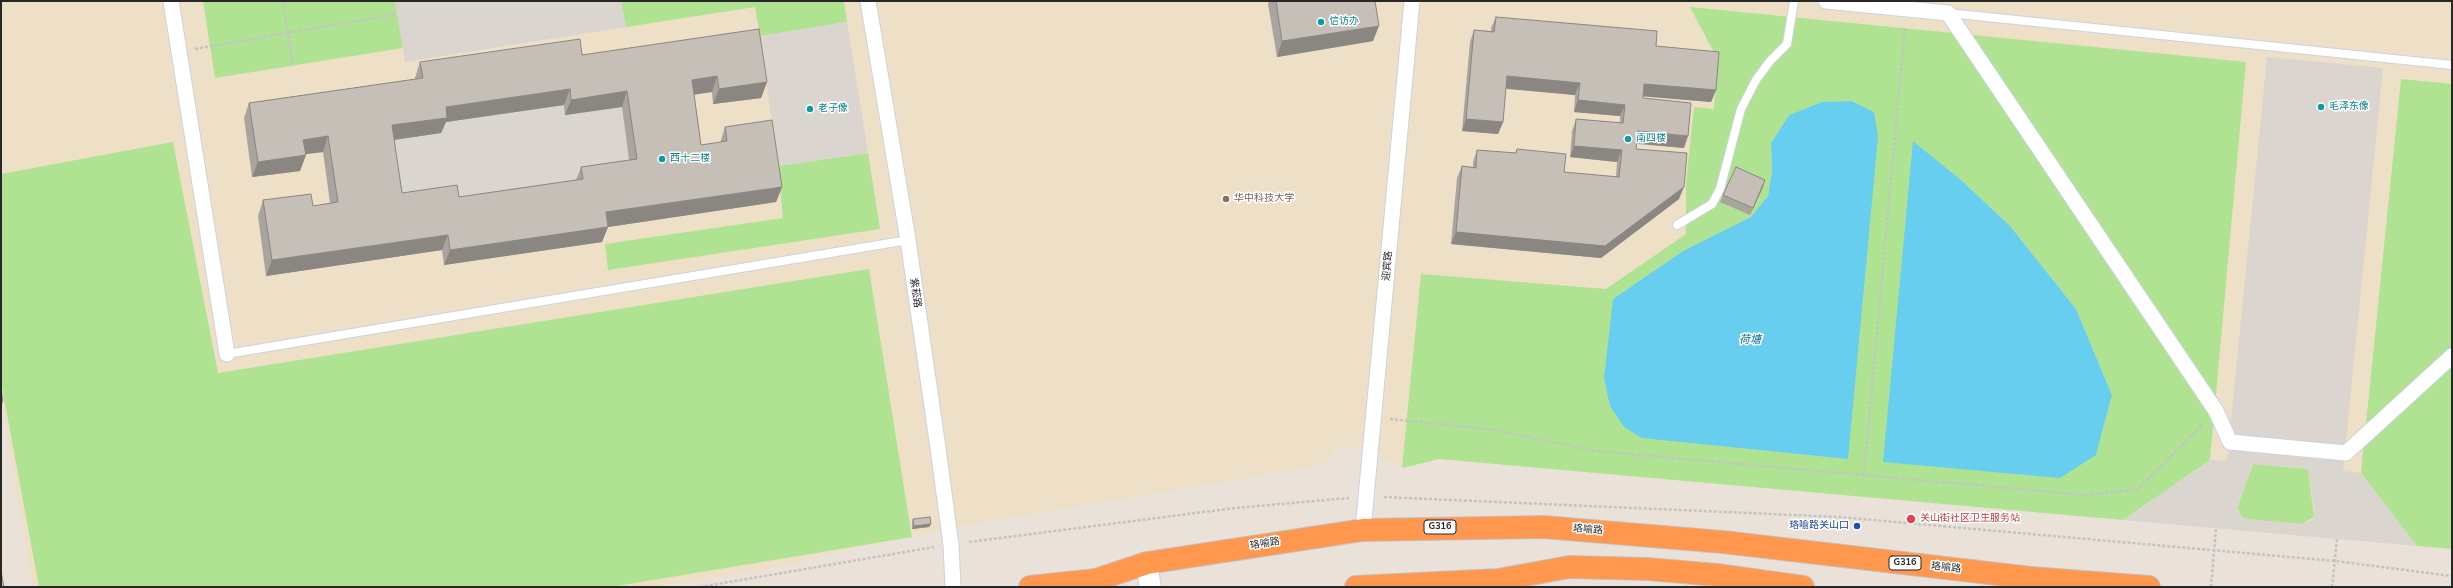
<!DOCTYPE html>
<meta charset="utf-8">
<style>
body{margin:0}
#map{position:relative;width:2453px;height:588px;overflow:hidden;background:#eae2d8;font-family:"Nunito Sans",sans-serif}
canvas{display:block}
.frame{position:absolute;inset:0;border:2px solid #272727;pointer-events:none}
</style>
<div id="map">
<canvas width="2453" height="588"></canvas>
<div class="frame"></div>
</div>
<script>
const ctx = document.querySelector('canvas').getContext('2d');
ctx.lineJoin = 'round';
function fill(path, color) { ctx.fillStyle = color; ctx.fill(path, 'evenodd'); }
const shape = rows => new Path2D(rows.map(r => 'M' + r).join(''));
function strokePath(path, color, width, dash) { ctx.strokeStyle = color; ctx.lineWidth = width; ctx.lineCap = dash ? 'butt' : 'round'; ctx.setLineDash(dash || []); ctx.stroke(path); }
function write(font, color, halo, rows, align = 'center') {
  ctx.font = font + ' "Nunito Sans","Noto Sans SC",sans-serif'; ctx.lineWidth = 3; ctx.setLineDash([]); ctx.textBaseline = 'middle'; ctx.strokeStyle = halo; ctx.fillStyle = color; for (const [text, x, y, turn = 0] of rows) {
    ctx.save(); ctx.translate(x, y); ctx.rotate((+turn || 0) * Math.PI / 180); ctx.textAlign = isNaN(turn) ? turn : align; if (halo) ctx.strokeText(text, 0, 0); ctx.fillText(text, 0, 0); ctx.restore();
  }
}
fill(shape([
 [1,1,2452,1,2452,549,1439,459,1402,468,1371,449,1337,446,1322,465,973,524,914,535,762,570,650,587,33,587,1,397]
]), '#ede0c6');
fill(shape([
 [203,1,395,1,403,48,215,78],
 [621,1,844,1,847,22,760,36,755,7,626,27],
 [1690,7,2246,62,2210,460,2123,520,1439,459,1402,468,1421,274,1606,289,1686,234,1686,182,1694,107,1714,109,1718,60],
 [1851,101,1848,459,1613,299,1683,251,1751,217,1768,196,1772,171,1771,143,1789,115,1822,102],
 [1913,141,1961,180,2010,226,2076,309,2112,395,2096,455],
 [2401,79,2452,84,2452,549,2417,546,2361,473],
 [173,142,218,373,869,269,912,537,611,587,39,587,1,382,1,174],
 [868,153,880,229,608,270,605,244,783,218,778,166],
 [2253,464,2308,469,2314,517,2302,524,2246,519,2242,517,2237,508]
]), '#afe392');
fill(shape([
 [395,1,621,1,626,27,405,62],
 [847,22,868,153,778,166,760,36],
 [2267,57,2383,68,2343,471,2361,473,2417,546,2123,520,2210,460,2227,461],
 [2253,464,2308,469,2314,509,2314,517,2310,521,2302,524,2246,519,2238,513,2237,508],
 [564,105,566,115,622,107,631,174,396,208,386,141,441,133,440,123]
]), '#dad5ce');
fill(shape([
 [1851,101,1874,112,1878,137,1848,459,1642,438,1624,427,1610,406,1604,378,1613,299,1683,251,1751,217,1768,196,1772,171,1771,143,1789,115,1822,102],
 [1913,141,1961,180,2010,226,2076,309,2112,395,2096,455,2060,478,1883,462]
]), '#67cef0');
const lane = shape([
 [1948,13,2452,65],
 [1677,225,1712,204,1720,189,1741,109,1756,80,1770,61,1787,44,1794,1],
 [227,354,908,240]
]);
const street = shape([
 [171,1,227,354],
 [868,1,908,240,937,441,951,545,953,587],
 [1826,1,1948,13],
 [1948,13,2216,411,2230,442,2346,453,2452,356],
 [1363,530,1412,1]
]);
const secondary = shape([
 [1147,563,1150,587]
]);
const highway = shape([
 [1030,587,1096,580,1147,563,1363,530,1544,527,1723,542,2031,578,2149,587],
 [1356,587,1498,580,1569,567,1648,569,1717,575,1803,587]
]);
strokePath(lane, '#cdd1e1', 10);
strokePath(street, '#cdd1e1', 17);
strokePath(secondary, '#cdd1e1', 23);
strokePath(highway, '#c3c3c3', 24);
strokePath(shape([
 [283,1,293,66],
 [195,49,397,14],
 [1390,419,1488,429,1596,451,2086,495,2138,489,2203,424],
 [1864,474,1905,26],
 [1384,497,1839,517,2335,561,2452,576],
 [969,542,1235,508,1349,498],
 [700,587,934,547],
 [2211,587,2216,528],
 [2332,587,2337,539]
]), '#c3c3c3', 2.5, [3, 2]);
strokePath(lane, '#fff', 8);
strokePath(street, '#fff', 15);
strokePath(secondary, '#fff', 21);
strokePath(highway, '#ff974e', 22);
fill(shape([
 [1269,1,1375,1,1373,41,1277,57,1268,4],
 [1496,17,1656,46,1716,90,1711,102,1643,96,1643,98,1684,148,1637,144,1636,149,1679,199,1601,258,1451,244,1457,178,1462,166,1473,167,1473,162,1477,150,1516,153,1517,149,1564,172,1616,177,1617,162,1570,157,1572,131,1576,119,1620,123,1620,116,1574,112,1575,95,1506,89,1503,122,1498,134,1462,131,1470,42,1474,30,1491,31,1491,28],
 [582,55,767,82,761,98,713,104,712,92,694,94,701,145,720,143,725,127,782,187,776,202,608,227,602,242,444,265,442,250,266,276,258,216,263,200,313,206,330,203,323,152,306,154,300,171,252,177,244,118,249,103,415,79,415,78,420,62],
 [564,105,565,115,622,107,629,160,581,167,576,180,459,197,402,193,394,140,441,133,446,122],
 [1763,187,1750,215,1720,202,1723,195],
 [913,519,931,524,929,527,912,529,912,522]
]), '#a9a49e');
fill(shape([
 [1379,26,1373,41,1277,57,1282,41],
 [717,76,712,92,686,96,692,80],
 [1507,76,1580,83,1575,95,1502,88],
 [767,82,761,98,713,104,719,89],
 [1644,84,1716,90,1711,102,1639,96],
 [570,89,564,105,446,122,441,133,386,141,392,125,446,107],
 [627,91,622,107,565,115,571,100],
 [1578,100,1625,105,1620,116,1574,112],
 [1466,119,1503,122,1498,134,1462,131],
 [1638,131,1688,136,1684,148,1634,143],
 [328,136,323,152,298,155,303,140],
 [1574,146,1622,150,1617,162,1570,157],
 [306,155,300,171,252,177,258,162],
 [1765,180,1763,187,1750,215],
 [782,187,776,202,608,227,602,242,444,265,450,250,606,212],
 [1684,187,1679,199,1601,258,1451,244,1456,232],
 [448,235,442,250,266,276,272,260],
 [1,401,3,401,1,407],
 [931,524,929,527,912,529,914,526]
]), '#8a8681');
const building = shape([
 [1276,1,1375,1,1379,26,1282,41,1276,1],
 [1496,17,1657,31,1656,46,1719,52,1716,90,1644,84,1643,98,1691,103,1688,136,1638,131,1636,149,1687,153,1684,187,1605,246,1456,232,1462,166,1476,168,1477,150,1516,153,1517,149,1566,154,1564,172,1619,177,1622,150,1574,146,1576,119,1623,123,1625,105,1578,100,1580,83,1507,76,1503,122,1466,119,1474,30,1494,32,1496,17],
 [759,29,767,82,719,89,717,76,692,80,701,145,727,141,725,127,772,120,782,187,606,212,608,227,450,250,448,235,272,260,263,200,311,194,313,206,338,202,328,136,303,140,306,155,258,162,249,103,423,78,420,62,580,39,582,55,759,29],
 [570,89,571,100,627,91,637,159,581,167,583,179,459,197,457,185,402,193,392,125,447,118,446,107,570,89],
 [1736,167,1765,180,1753,208,1723,195,1736,167],
 [1,388,3,401,1,401,1,388],
 [930,517,931,524,914,526,913,519,930,517],
 [1,571,4,587,1,587,1,571]
]);
fill(building, '#c5bfb8');
strokePath(building, '#8a8681', 1);
for (const [x, y, r, color] of [
 [1321,22,4,"#0f9aa8"],
 [2321,107,4,"#0f9aa8"],
 [810,109,4,"#0f9aa8"],
 [1628,139,4,"#0f9aa8"],
 [662,159,4,"#0f9aa8"],
 [1226,199,4,"#8d6e63"],
 [1911,519,5,"#e0444e"],
 [1857,526,4,"#1a4fb4"]
]) { const dot = new Path2D(); dot.arc(x, y, r, 0, 2 * Math.PI); ctx.fillStyle = color; ctx.fill(dot); strokePath(dot, '#fff', 1.5); }
for (const [x, y, w] of [
 [1440,527,32],
 [1905,563,32]
]) { const box = new Path2D(); box.roundRect(x - w / 2, y - 7, w, 14, 3); ctx.fillStyle = '#fff'; ctx.fill(box); strokePath(box, '#272727', 1); }
write('bold 9px', '#272727', null, [
 ["G316",1440,527],
 ["G316",1905,563]
]);
write('10px', '#0d838f', '#fff', [
 ["信访办",1329,22],
 ["毛泽东像",2329,107],
 ["老子像",818,109],
 ["南四楼",1636,139],
 ["西十二楼",670,159]
], 'left');
write('10px', '#785e54', '#fff', [
 ["华中科技大学",1234,199]
], 'left');
write('10px', '#272727', '#fff', [
 ["迎宾路",1388,266,-85],
 ["紫菘路",915,293,82],
 ["珞喻路",1588,530,5],
 ["珞喻路",1265,544,-9],
 ["珞喻路",1946,568,6]
]);
write('10px', '#be3a42', '#fff', [
 ["关山街社区卫生服务站",1920,519]
], 'left');
write('10px', '#164399', '#fff', [
 ["珞喻路关山口",1849,526]
], 'right');
write('italic 11px', '#0a6a97', '#fff', [
 ["荷塘",1750,340]
]);
</script>
